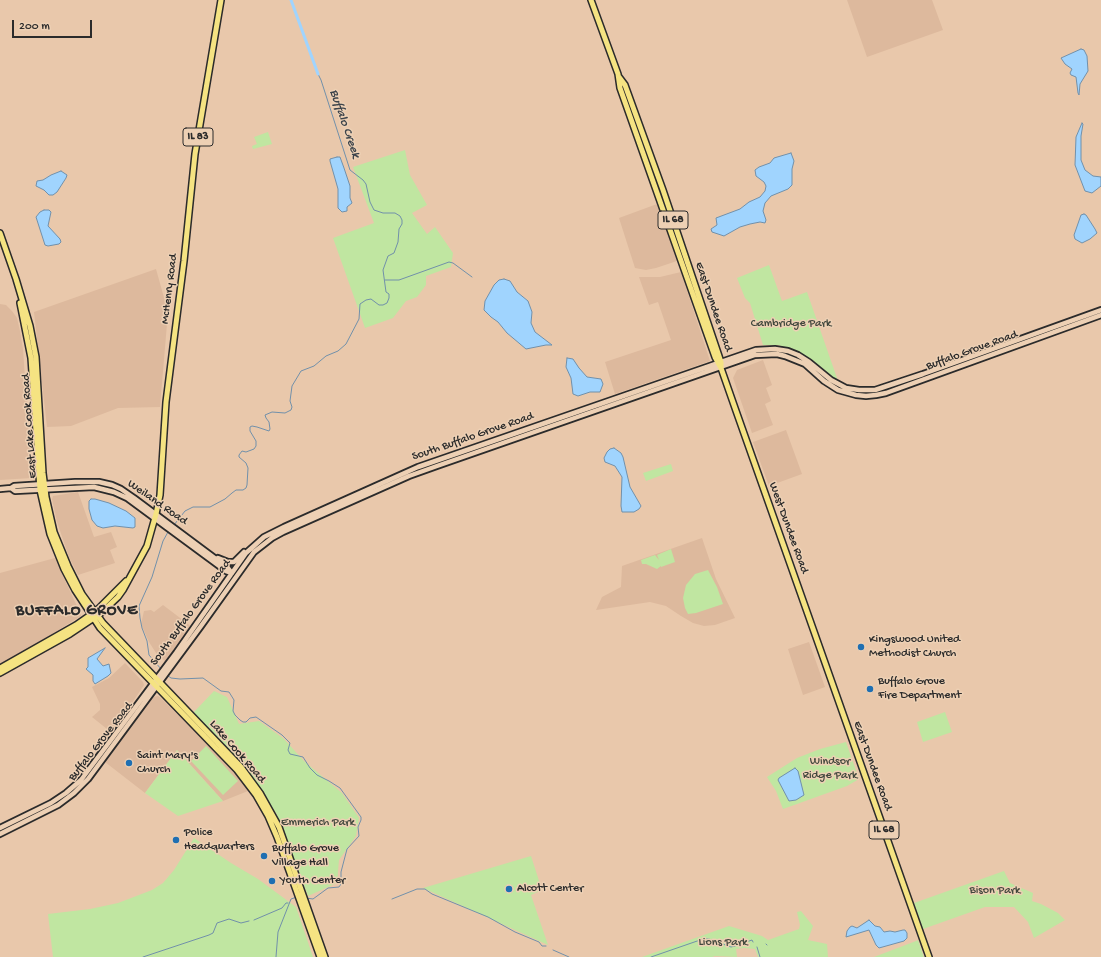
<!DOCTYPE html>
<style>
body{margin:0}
#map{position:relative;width:1101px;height:957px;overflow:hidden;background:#e9c8ab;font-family:"Gochi Hand",sans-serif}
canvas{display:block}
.scale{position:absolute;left:12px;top:20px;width:80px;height:18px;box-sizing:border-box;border:2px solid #2b2b2b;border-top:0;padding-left:5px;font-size:12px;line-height:14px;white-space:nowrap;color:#2b2b2b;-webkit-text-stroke:3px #edd0b4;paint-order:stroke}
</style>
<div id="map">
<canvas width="1101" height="957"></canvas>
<div class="scale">200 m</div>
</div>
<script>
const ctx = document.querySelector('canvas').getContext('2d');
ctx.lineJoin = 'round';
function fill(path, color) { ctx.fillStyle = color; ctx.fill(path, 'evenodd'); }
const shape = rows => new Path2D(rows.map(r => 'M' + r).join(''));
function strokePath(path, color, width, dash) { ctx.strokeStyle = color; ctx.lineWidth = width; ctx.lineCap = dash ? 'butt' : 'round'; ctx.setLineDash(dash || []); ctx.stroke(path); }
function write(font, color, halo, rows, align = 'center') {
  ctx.font = font + ' "Gochi Hand",sans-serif'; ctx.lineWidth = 3; ctx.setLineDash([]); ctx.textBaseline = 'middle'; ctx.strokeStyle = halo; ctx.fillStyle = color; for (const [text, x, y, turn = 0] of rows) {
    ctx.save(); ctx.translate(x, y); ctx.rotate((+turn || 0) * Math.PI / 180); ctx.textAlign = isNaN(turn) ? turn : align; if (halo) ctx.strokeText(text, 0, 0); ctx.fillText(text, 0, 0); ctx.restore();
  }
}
fill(shape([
 [847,0,932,0,943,30,867,57],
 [657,204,677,261,656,268,646,270,635,268,619,218],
 [156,269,168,312,160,407,118,408,71,426,47,427,34,312],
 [681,272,710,361,615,394,605,362,671,340,658,302,649,305,639,277,660,277],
 [0,304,6,305,12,311,17,318,20,331,23,349,32,478,0,480],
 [763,360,772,385,766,388,771,401,765,404,773,425,752,433,733,378,737,370],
 [786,430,802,474,769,486,753,442],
 [78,492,94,537,111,532,117,547,110,550,115,563,78,575,69,557,57,522,52,499,53,496],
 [702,538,716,579,735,618,715,625,704,626,693,623,681,616,666,606,650,602,596,610,602,597,621,587,622,566],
 [55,558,75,602,81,613,81,616,0,666,0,573],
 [163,605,192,627,165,661,158,656,149,642,141,624,144,611,151,610,154,612],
 [809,642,825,687,803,695,788,649],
 [125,663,143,682,144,685,112,733,92,717,100,710,100,704,92,687,109,678],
 [158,696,161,698,211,748,240,779,248,791,223,801,177,750,145,793,105,762,153,697]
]), '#ddb99d');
fill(shape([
 [268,132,272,144,253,149,252,146,257,144,254,137],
 [405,150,410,175,427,205,412,213,427,234,435,227,453,253,451,267,426,276,426,285,417,297,406,301,393,318,365,328,333,238,374,223,353,167],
 [769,265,782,301,807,292,838,381,812,360,799,352,778,345,763,345,750,303,745,298,737,278],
 [671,464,673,471,646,481,643,473],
 [671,549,675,562,661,567,661,566,657,569,646,564,642,564,641,560,655,555,659,560,657,555],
 [708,570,717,587,723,604,696,613,688,614,685,608,683,598,686,585,695,574],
 [214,691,227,697,239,724,259,721,284,739,304,761,342,793,359,818,356,836,339,860,337,883,308,896,276,813,228,748,193,713],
 [945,712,952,732,923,742,917,722],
 [846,742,859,779,847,786,783,809,776,791,767,777,797,758,820,749],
 [206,746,238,781,223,795,191,761],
 [177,750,223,801,178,816,145,793],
 [194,838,231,863,258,879,296,907,313,957,53,957,48,914,90,909,118,903,152,890,163,883,174,870],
 [531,856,542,890,531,895,548,945,423,888],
 [1004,871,1010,883,1033,893,1032,901,1041,904,1058,913,1065,920,1034,938,1028,922,1014,907,985,907,923,929,914,903],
 [801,911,813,926,808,940,827,944,828,957,758,957,755,949,744,948,736,949,737,957,715,956,712,957,642,957,729,926,762,936,768,940,799,929,800,925,797,912],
 [918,940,924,957,874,957,916,941]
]), '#c0e6a1');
const water = shape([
 [1081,49,1084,50,1087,56,1088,71,1080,84,1079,95,1078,93,1076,77,1071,75,1070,73,1072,69,1065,64,1061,58,1081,49],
 [1082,123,1083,124,1081,136,1081,160,1085,170,1093,176,1101,177,1101,186,1092,193,1085,191,1075,165,1076,137,1082,123],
 [791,153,794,161,792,169,792,185,788,189,771,196,765,203,763,211,766,220,765,223,760,222,750,224,740,227,724,236,712,232,711,229,717,225,716,218,740,209,749,202,760,197,765,191,766,186,764,182,756,176,755,170,759,167,770,163,774,158,791,153],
 [337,157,340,157,344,168,350,186,350,198,352,203,347,207,347,211,342,212,338,208,338,189,330,161,330,159,337,157],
 [61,171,67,175,66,178,57,192,53,195,49,195,44,190,36,186,37,181,43,180,51,175,61,171],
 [44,210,49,210,51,212,48,226,60,239,61,242,59,244,48,246,45,245,36,217,40,212,44,210],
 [1084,214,1086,215,1095,229,1097,233,1090,239,1082,243,1075,239,1074,235,1081,215,1084,214],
 [504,279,510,281,517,292,528,301,532,312,531,323,535,332,552,345,546,345,526,349,507,333,498,322,491,317,484,310,485,301,494,285,499,280,504,279],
 [567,358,573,359,579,368,587,377,601,379,603,384,600,392,590,392,578,396,573,394,571,378,566,367,567,358],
 [614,448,621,453,623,457,630,487,641,506,639,509,634,512,622,512,621,506,622,477,615,466,605,462,604,458,607,452,610,449,614,448],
 [91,499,95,499,109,503,126,511,135,518,135,527,133,528,115,526,103,528,97,526,92,520,89,509,89,501,91,499],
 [105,648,97,659,103,666,109,664,111,673,108,676,95,684,93,681,93,675,86,669,88,667,88,658,105,648],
 [795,768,798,771,804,795,796,800,789,801,778,780,779,778,795,768],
 [869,920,875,926,880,927,884,932,890,931,895,932,903,930,905,930,907,933,907,938,904,941,879,948,876,945,869,930,846,937,847,931,850,927,852,926,857,928,869,920]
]);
fill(water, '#a0d4fe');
strokePath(water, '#7190aa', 1);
strokePath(shape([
 [385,280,399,280,449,262,453,263,472,277],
 [174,525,185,511,193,507,210,507,225,499,232,493,236,490,243,490,246,488,247,485,248,468,246,463,239,457,239,455,242,451,246,452,254,449,256,446,256,441,250,431,250,427,252,426,257,427,269,431,270,429,269,422,266,418,265,415,272,412,285,413,291,410,292,407,290,401,292,386,301,371,314,366,326,356,338,351,346,344,359,319,360,304,366,300,371,299,379,305,383,305,387,303,389,298,389,294,386,292,383,270,388,256,394,253,398,242,399,229,402,224,402,220,400,216,395,213,383,213,374,210,370,202,366,184,363,180,350,170,321,80,318,74],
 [161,669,149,655,147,641,142,628,140,618,139,606,152,577,163,541,168,532],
 [167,675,171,678,180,679,203,678,221,691,229,692,234,700,233,711,235,715,240,720,243,722,246,722,250,718,256,717,282,735,290,743,288,750,290,754,303,757,310,768,317,775,329,781,340,788,361,817,361,820,358,827,359,836,347,849,341,872,341,884,339,887,328,888,313,899,306,898],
 [392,899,417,889,425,889,432,894,488,917,515,932,539,942,542,946,546,946],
 [254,920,282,908,286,903,288,903],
 [766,944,767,945],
 [757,947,760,957],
 [553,950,569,957],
 [143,957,209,935,213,933,217,923,229,919,241,923,249,921],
 [276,957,278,932,291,899,297,897],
 [651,957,703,939,709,939,731,947,735,946,752,940,753,942]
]), '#7190aa', 1);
strokePath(shape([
 [291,0,318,74]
]), '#a0d4fe', 3);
const secondary = shape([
 [11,488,15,491,94,487,114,492,127,498,226,571,232,573],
 [0,489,11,488,14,486,75,482,99,482,112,485,121,489,134,498,228,568,231,572],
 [218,558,228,562,234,562,244,552],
 [0,828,51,803,66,793,81,780,176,653,246,553,264,537,284,527,418,467,756,350,775,349,788,351,798,355,809,362,831,380,846,388,859,390,875,390,923,374,1101,310],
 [0,834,58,805,74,793,88,779,201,626,254,552,272,538,283,532,409,476,437,466,755,355,777,354,785,356,805,364,824,381,838,390,856,395,866,396,876,395,886,393,1101,315]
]);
const primary = shape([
 [591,0,618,74,620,88,715,357,721,368,735,408,929,957],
 [619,77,625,85,663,190,721,362,721,368],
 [0,233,16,279,30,326,36,357,43,473,46,497,54,532,68,566,82,594,103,623,241,767,260,793,279,827,325,957],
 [20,303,31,358,40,490,50,534,64,569,75,590,100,628,237,770,256,795,268,816,277,837,320,957],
 [0,668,76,625,96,611,126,581],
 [0,673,70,634,100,614,118,597,123,590,147,546,156,514,160,495,166,402,184,261,195,154,221,0]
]);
strokePath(secondary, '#2b2b2b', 8);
strokePath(primary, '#2b2b2b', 8);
strokePath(secondary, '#edd0b4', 4.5);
strokePath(primary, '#f5e382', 5);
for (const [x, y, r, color] of [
 [861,647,4,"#1f6fb2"],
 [870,689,4,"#1f6fb2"],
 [129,763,4,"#1f6fb2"],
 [176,840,4,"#1f6fb2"],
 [264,856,4,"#1f6fb2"],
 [272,881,4,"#1f6fb2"],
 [509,889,4,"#1f6fb2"]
]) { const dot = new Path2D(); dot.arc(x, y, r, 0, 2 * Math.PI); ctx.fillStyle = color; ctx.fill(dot); strokePath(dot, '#edd0b4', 1.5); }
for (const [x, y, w] of [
 [198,137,30],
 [673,220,30],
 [884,830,30]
]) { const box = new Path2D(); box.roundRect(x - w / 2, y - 9, w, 18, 3); ctx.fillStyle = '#edd0b4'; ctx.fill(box); strokePath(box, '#2b2b2b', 1); }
write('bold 11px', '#2b2b2b', null, [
 ["IL 83",198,137],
 ["IL 68",673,220],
 ["IL 68",884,830]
]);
write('12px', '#2b2b2b', '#edd0b4', [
 ["McHenry Road",170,289,-83],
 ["East Dundee Road",713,307,71],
 ["Buffalo Grove Road",972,351,-20],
 ["East Lake Cook Road",30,426,-94],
 ["South Buffalo Grove Road",473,437,-19],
 ["Weiland Road",157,503,35],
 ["West Dundee Road",788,528,70],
 ["South Buffalo Grove Road",191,613,-54],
 ["Buffalo Grove Road",101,742,-52],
 ["Lake Cook Road",237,752,49],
 ["East Dundee Road",872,766,70]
]);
write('12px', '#41473d', '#edd0b4', [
 ["Cambridge Park",791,324],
 ["Windsor",830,762],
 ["Ridge Park",830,776],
 ["Emmerich Park",318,823],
 ["Bison Park",995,891],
 ["Lions Park",723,943]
]);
write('12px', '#2b2b2b', '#edd0b4', [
 ["Kingswood United",869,640],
 ["Methodist Church",869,654],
 ["Buffalo Grove",878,682],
 ["Fire Department",878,696],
 ["Saint Mary's",137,756],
 ["Church",137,770],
 ["Police",184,833],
 ["Headquarters",184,847],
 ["Buffalo Grove",272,849],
 ["Village Hall",272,863],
 ["Youth Center",280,881],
 ["Alcott Center",517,889]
], 'left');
write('italic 13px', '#3d444b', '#edd0b4', [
 ["Buffalo Creek",344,124,71]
]);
ctx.letterSpacing = '1px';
write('bold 16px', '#2b2b2b', '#edd0b4', [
 ["BUFFALO GROVE",77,612]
]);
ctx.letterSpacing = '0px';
</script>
